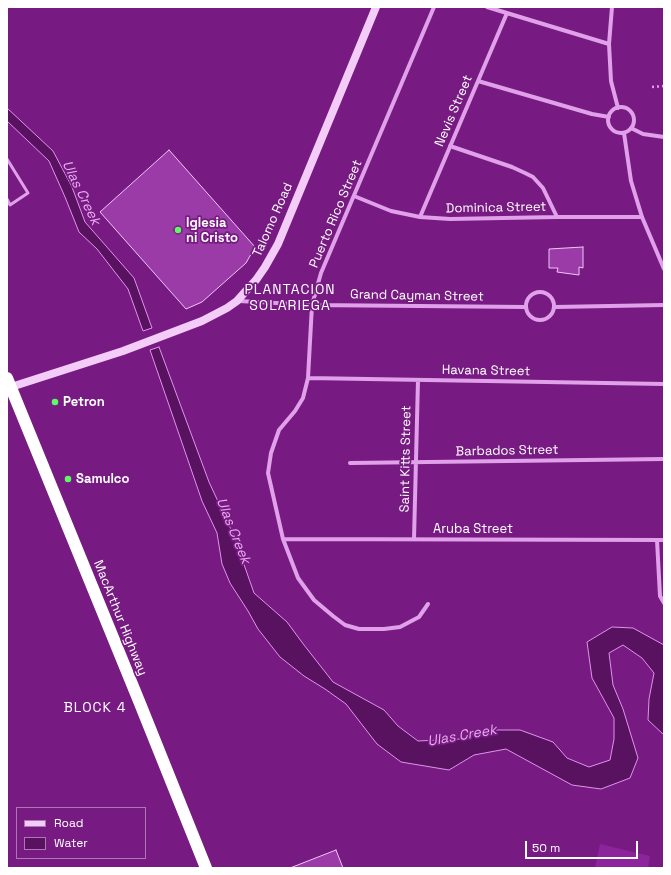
<!DOCTYPE html>
<style>
body{margin:0}
#map{position:relative;width:671px;height:875px;overflow:hidden;background:#771b82;font-family:"Space Grotesk",sans-serif}
canvas{display:block}
.frame{position:absolute;inset:0;border:8px solid #fff;pointer-events:none}
.legend{position:absolute;left:16px;top:807px;width:130px;height:52px;box-sizing:border-box;background:#771b82;border:1px solid #ad76b4;margin:0;padding:5px 7px;list-style:none;font-size:12px;color:#fff}
.legend li{display:flex;align-items:center;gap:8px;height:20px}
.legend b{width:20px;border:1px solid #ad76b4}
.scale{position:absolute;left:525px;top:841px;width:113px;height:18px;box-sizing:border-box;border:2px solid #fff;border-top:0;padding-left:5px;font-size:12px;line-height:14px;white-space:nowrap;color:#fff;-webkit-text-stroke:3px #771b82;paint-order:stroke}
</style>
<div id="map">
<canvas width="671" height="875"></canvas>
<div class="frame"></div>
<ul class="legend">
<li><b style="height:5px;background:#f3ccf8"></b>Road</li>
<li><b style="height:11px;background:#581260"></b>Water</li>
</ul>
<div class="scale">50 m</div>
</div>
<script>
const ctx = document.querySelector('canvas').getContext('2d');
ctx.lineJoin = 'round';
function fill(path, color) { ctx.fillStyle = color; ctx.fill(path, 'evenodd'); }
const shape = rows => new Path2D(rows.map(r => 'M' + r).join(''));
function strokePath(path, color, width, dash) { ctx.strokeStyle = color; ctx.lineWidth = width; ctx.lineCap = dash ? 'butt' : 'round'; ctx.setLineDash(dash || []); ctx.stroke(path); }
function write(font, color, halo, rows, align = 'center') {
  ctx.font = font + ' "Space Grotesk",sans-serif'; ctx.lineWidth = 3.5; ctx.setLineDash([]); ctx.textBaseline = 'middle'; ctx.strokeStyle = halo; ctx.fillStyle = color; for (const [text, x, y, turn = 0] of rows) {
    ctx.save(); ctx.translate(x, y); ctx.rotate((+turn || 0) * Math.PI / 180); ctx.textAlign = isNaN(turn) ? turn : align; if (halo) ctx.strokeText(text, 0, 0); ctx.fillText(text, 0, 0); ctx.restore();
  }
}
fill(shape([
 [600,844,650,856,648,868,595,868]
]), '#8c249b');
const water = shape([
 [7,108,53,151,72,187,85,222,134,278,152,328,143,331,128,289,97,249,79,232,65,197,49,161,7,121,7,108],
 [159,347,209,482,234,536,254,593,287,622,304,645,333,682,384,710,398,726,418,741,460,739,486,730,520,730,553,742,567,758,589,767,610,760,614,739,614,718,592,678,587,642,612,627,633,628,664,645,664,735,648,720,649,699,654,673,642,658,623,645,609,653,613,685,623,709,638,758,630,778,601,789,572,785,506,749,474,755,449,770,401,762,377,744,346,704,325,689,304,676,280,657,258,629,248,611,230,583,222,564,217,533,202,501,150,350,159,347]
]);
fill(water, '#581260');
strokePath(water, '#e093ec', 1);
const building = shape([
 [169,150,255,247,246,263,202,302,186,309,100,212,169,150],
 [583,247,583,268,579,267,579,275,557,272,558,268,549,268,549,249,583,247],
 [336,850,343,868,290,868,336,850]
]);
fill(building, '#9b3ba8');
strokePath(building, '#f1c5f8', 1);
strokePath(shape([
 [652,87,664,86]
]), '#e1a0ea', 2.5, [2, 3]);
strokePath(shape([
 [7,159,28,193,10,205,7,199]
]), '#e1a0ea', 3);
strokePath(shape([
 [487,7,609,44],
 [612,7,609,44,611,81,618,108],
 [478,81,592,114,609,117],
 '608 120a13 13 0 1 1 26 0a13 13 0 1 1-26 0Z',
 [631,128,643,134,664,137],
 [624,133,631,181,642,217,664,269],
 [450,146,512,167,525,173,533,177,543,188,557,217],
 [354,196,391,211,420,217,450,219,557,217,642,217],
 [420,217,507,13],
 '526 306a14 14 0 1 1 28 0a14 14 0 1 1-28 0Z',
 [239,301,312,305,526,307],
 [555,307,664,305],
 [308,378,664,384],
 [350,463,664,459],
 [283,539,664,540],
 [414,539,418,380],
 [657,540,660,596,664,603],
 [428,604,419,617,400,627,384,629,359,629,345,625,333,616,314,600,298,578,283,539,268,473,271,453,279,430,295,411,303,398,308,378,312,305,321,273,434,7]
]), '#e1a0ea', 4);
strokePath(shape([
 [11,387,123,351,202,321,227,308,237,301,245,292,256,280,265,267,278,244,376,7]
]), '#f3ccf8', 8);
strokePath(shape([
 [7,378,141,706,206,868]
]), '#fff', 12);
for (const [x, y, r, color] of [
 [178,230,4,"#5dfb63"],
 [55,402,4,"#5dfb63"],
 [68,479,4,"#5dfb63"]
]) { const dot = new Path2D(); dot.arc(x, y, r, 0, 2 * Math.PI); ctx.fillStyle = color; ctx.fill(dot); strokePath(dot, '#771b82', 1.5); }
write('13px', '#fff', '#771b82', [
 ["Nevis Street",454,111,-67],
 ["Dominica Street",496,208,-1],
 ["Puerto Rico Street",336,214,-67],
 ["Talomo Road",273,220,-66],
 ["Grand Cayman Street",417,296,1],
 ["Havana Street",486,371,1],
 ["Barbados Street",507,451,-1],
 ["Saint Kitts Street",406,459,-89],
 ["Aruba Street",473,529],
 ["MacArthur Highway",120,618,68]
]);
write('bold 13px', '#fff', '#771b82', [
 ["Iglesia",186,223],
 ["ni Cristo",186,238],
 ["Petron",63,402],
 ["Samulco",76,479]
], 'left');
write('italic 14px', '#e9abf2', '#771b82', [
 ["Ulas Creek",81,193,64],
 ["Ulas Creek",233,531,68],
 ["Ulas Creek",462,736,-10]
]);
ctx.letterSpacing = '1px';
write('14px', '#fff', '#771b82', [
 ["PLANTACION",290,290],
 ["SOLARIEGA",290,306],
 ["BLOCK 4",95,708]
]);
ctx.letterSpacing = '0px';
</script>
